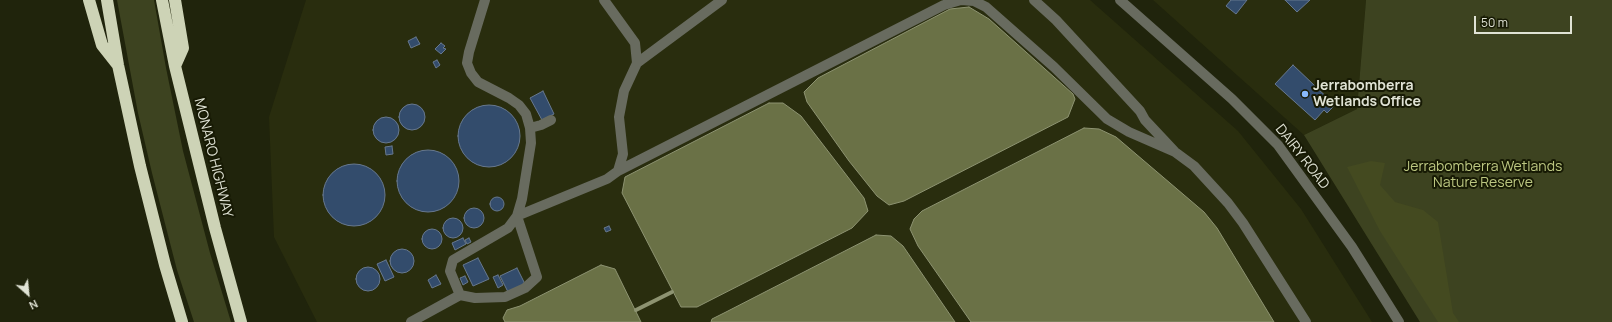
<!DOCTYPE html>
<style>
body{margin:0}
#map{position:relative;width:1612px;height:322px;overflow:hidden;background:#20240c;font-family:Manrope,sans-serif}
canvas{display:block}
.north{position:absolute;left:8px;top:274px;width:40px;height:40px;-webkit-text-stroke:3px #171a04;paint-order:stroke;rotate:153deg;font-size:11px;font-weight:700;line-height:16px;text-align:center;color:#e0e3d5}
.north::after{content:'';display:block;margin:auto;width:14px;height:18px;background:#e0e3d5;clip-path:polygon(50% 0,100% 100%,50% 72%,0 100%)}
.scale{position:absolute;left:1474px;top:16px;width:98px;height:18px;box-sizing:border-box;border:2px solid #e0e3d5;border-top:0;padding-left:5px;font-size:12px;line-height:14px;white-space:nowrap;color:#e0e3d5;-webkit-text-stroke:3px #171a04;paint-order:stroke}
</style>
<div id="map">
<canvas width="1612" height="322"></canvas>
<div class="north">N</div>
<div class="scale">50 m</div>
</div>
<script>
const ctx = document.querySelector('canvas').getContext('2d');
ctx.lineJoin = 'round';
function fill(path, color) { ctx.fillStyle = color; ctx.fill(path, 'evenodd'); }
const shape = rows => new Path2D(rows.map(r => 'M' + r).join(''));
function strokePath(path, color, width, dash) { ctx.strokeStyle = color; ctx.lineWidth = width; ctx.lineCap = dash ? 'butt' : 'round'; ctx.setLineDash(dash || []); ctx.stroke(path); }
function write(font, color, halo, rows, align = 'center') {
  ctx.font = font + ' Manrope,sans-serif'; ctx.lineWidth = 4; ctx.setLineDash([]); ctx.textBaseline = 'middle'; ctx.strokeStyle = halo; ctx.fillStyle = color; for (const [text, x, y, turn = 0] of rows) {
    ctx.save(); ctx.translate(x, y); ctx.rotate((+turn || 0) * Math.PI / 180); ctx.textAlign = isNaN(turn) ? turn : align; if (halo) ctx.strokeText(text, 0, 0); ctx.fillText(text, 0, 0); ctx.restore();
  }
}
fill(shape([
 [306,0,1090,0,1238,131,1301,209,1372,322,317,322,274,237,269,117],
 [1153,0,1366,0,1357,109,1304,135]
]), '#292d0e');
fill(shape([
 [117,0,154,0,166,68,183,151,210,253,231,322,194,322,177,270,152,173,138,113],
 [1366,0,1612,0,1612,322,1420,322,1304,135,1357,109]
]), '#3d4320');
fill(shape([
 [1371,161,1385,163,1380,185,1395,202,1423,210,1438,222,1453,313,1459,322,1438,322,1380,231,1347,167]
]), '#444a20');
const water = shape([
 [969,7,989,19,1073,94,1075,99,1068,117,904,201,889,205,877,196,849,161,807,102,804,92,818,78,950,9,969,7],
 [769,103,783,103,801,116,864,198,868,211,852,228,697,307,681,307,622,193,625,177,769,103],
 [1084,128,1099,129,1116,137,1204,212,1217,228,1274,322,971,322,918,246,910,229,914,219,922,211,1084,128],
 [876,235,891,236,903,246,955,322,711,322,712,319,726,312,876,235],
 [601,265,615,269,641,322,505,322,503,318,507,310,520,306,601,265]
]);
fill(water, '#6a7146');
strokePath(water, '#8d9371', 1);
strokePath(shape([
 [636,310,672,292]
]), '#8d9371', 4);
const building = shape([
 [1231,0,1247,0,1236,14,1226,6,1231,0],
 [1285,0,1310,0,1297,12,1285,0],
 [416,37,420,44,411,48,408,41,416,37],
 [441,43,445,46,443,48,446,49,441,54,435,49,441,43],
 [437,60,440,65,436,68,433,62,437,60],
 [1293,65,1335,105,1327,113,1324,110,1315,120,1275,84,1293,65],
 [543,91,554,114,542,120,530,98,543,91],
 '399 117a13 13 0 1 1 26 0a13 13 0 1 1-26 0Z',
 '458 136a31 31 0 1 1 62 0a31 31 0 1 1-62 0Z',
 '373 130a13 13 0 1 1 26 0a13 13 0 1 1-26 0Z',
 [392,146,393,154,386,155,385,147,392,146],
 '397 181a31 31 0 1 1 62 0a31 31 0 1 1-62 0Z',
 '323 195a31 31 0 1 1 62 0a31 31 0 1 1-62 0Z',
 '490 204a7 7 0 1 1 14 0a7 7 0 1 1-14 0Z',
 '464 218a10 10 0 1 1 20 0a10 10 0 1 1-20 0Z',
 '443 228a10 10 0 1 1 20 0a10 10 0 1 1-20 0Z',
 [609,226,611,230,606,232,604,228,609,226],
 '422 239a10 10 0 1 1 20 0a10 10 0 1 1-20 0Z',
 [463,238,466,244,455,250,452,243,463,238],
 [469,238,471,242,467,244,465,240,469,238],
 '390 261a12 12 0 1 1 24 0a12 12 0 1 1-24 0Z',
 [478,258,489,279,473,286,463,265,478,258],
 [386,260,394,277,385,281,377,264,386,260],
 '356 279a12 12 0 1 1 24 0a12 12 0 1 1-24 0Z',
 [517,268,525,284,508,292,500,276,517,268],
 [436,275,441,284,432,288,428,280,436,275],
 [498,275,503,285,498,288,493,277,498,275],
 [465,276,468,282,463,285,460,278,465,276]
]);
fill(building, '#334c6c');
strokePath(building, '#67788e', 1);
strokePath(shape([
 [604,0,635,43,637,63,624,91,619,117,623,154,618,171],
 [1034,0,1056,20,1140,111,1145,120,1175,152,1194,166,1228,203,1243,223,1306,322],
 [1120,0,1232,99,1278,145,1352,247,1399,322],
 [637,63,722,0],
 [530,128,541,125,551,120],
 [517,216,607,179,618,171,944,5,961,0,974,1,986,7,1054,67,1107,119,1129,132,1175,152],
 [460,295,475,298,505,297,525,288,537,277,517,216],
 [411,322,460,295,450,271,453,260,508,228,517,216,522,199,531,143,530,128,526,114,519,105,509,98,478,82,471,73,467,63,469,52,485,0]
]), '#686b5f', 10);
strokePath(shape([
 [89,0,102,45,117,64],
 [107,0,118,65,140,166,165,265,182,322],
 [162,0,175,66,215,228,241,322],
 [175,66,183,48,175,0]
]), '#cdd3b6', 12);
for (const [x, y, r, color] of [
 [1305,94,4,"#89bafc"]
]) { const dot = new Path2D(); dot.arc(x, y, r, 0, 2 * Math.PI); ctx.fillStyle = color; ctx.fill(dot); strokePath(dot, '#171a04', 1.5); }
write('bold 14px', '#e0e3d5', '#171a04', [
 ["Jerrabomberra",1313,86],
 ["Wetlands Office",1313,102]
], 'left');
write('14px', '#e0e3d5', '#171a04', [
 ["DAIRY ROAD",1302,157,52],
 ["MONARO HIGHWAY",213,158,76]
]);
write('14px', '#bcc781', '#171a04', [
 ["Jerrabomberra Wetlands",1483,167],
 ["Nature Reserve",1483,183]
]);
</script>
